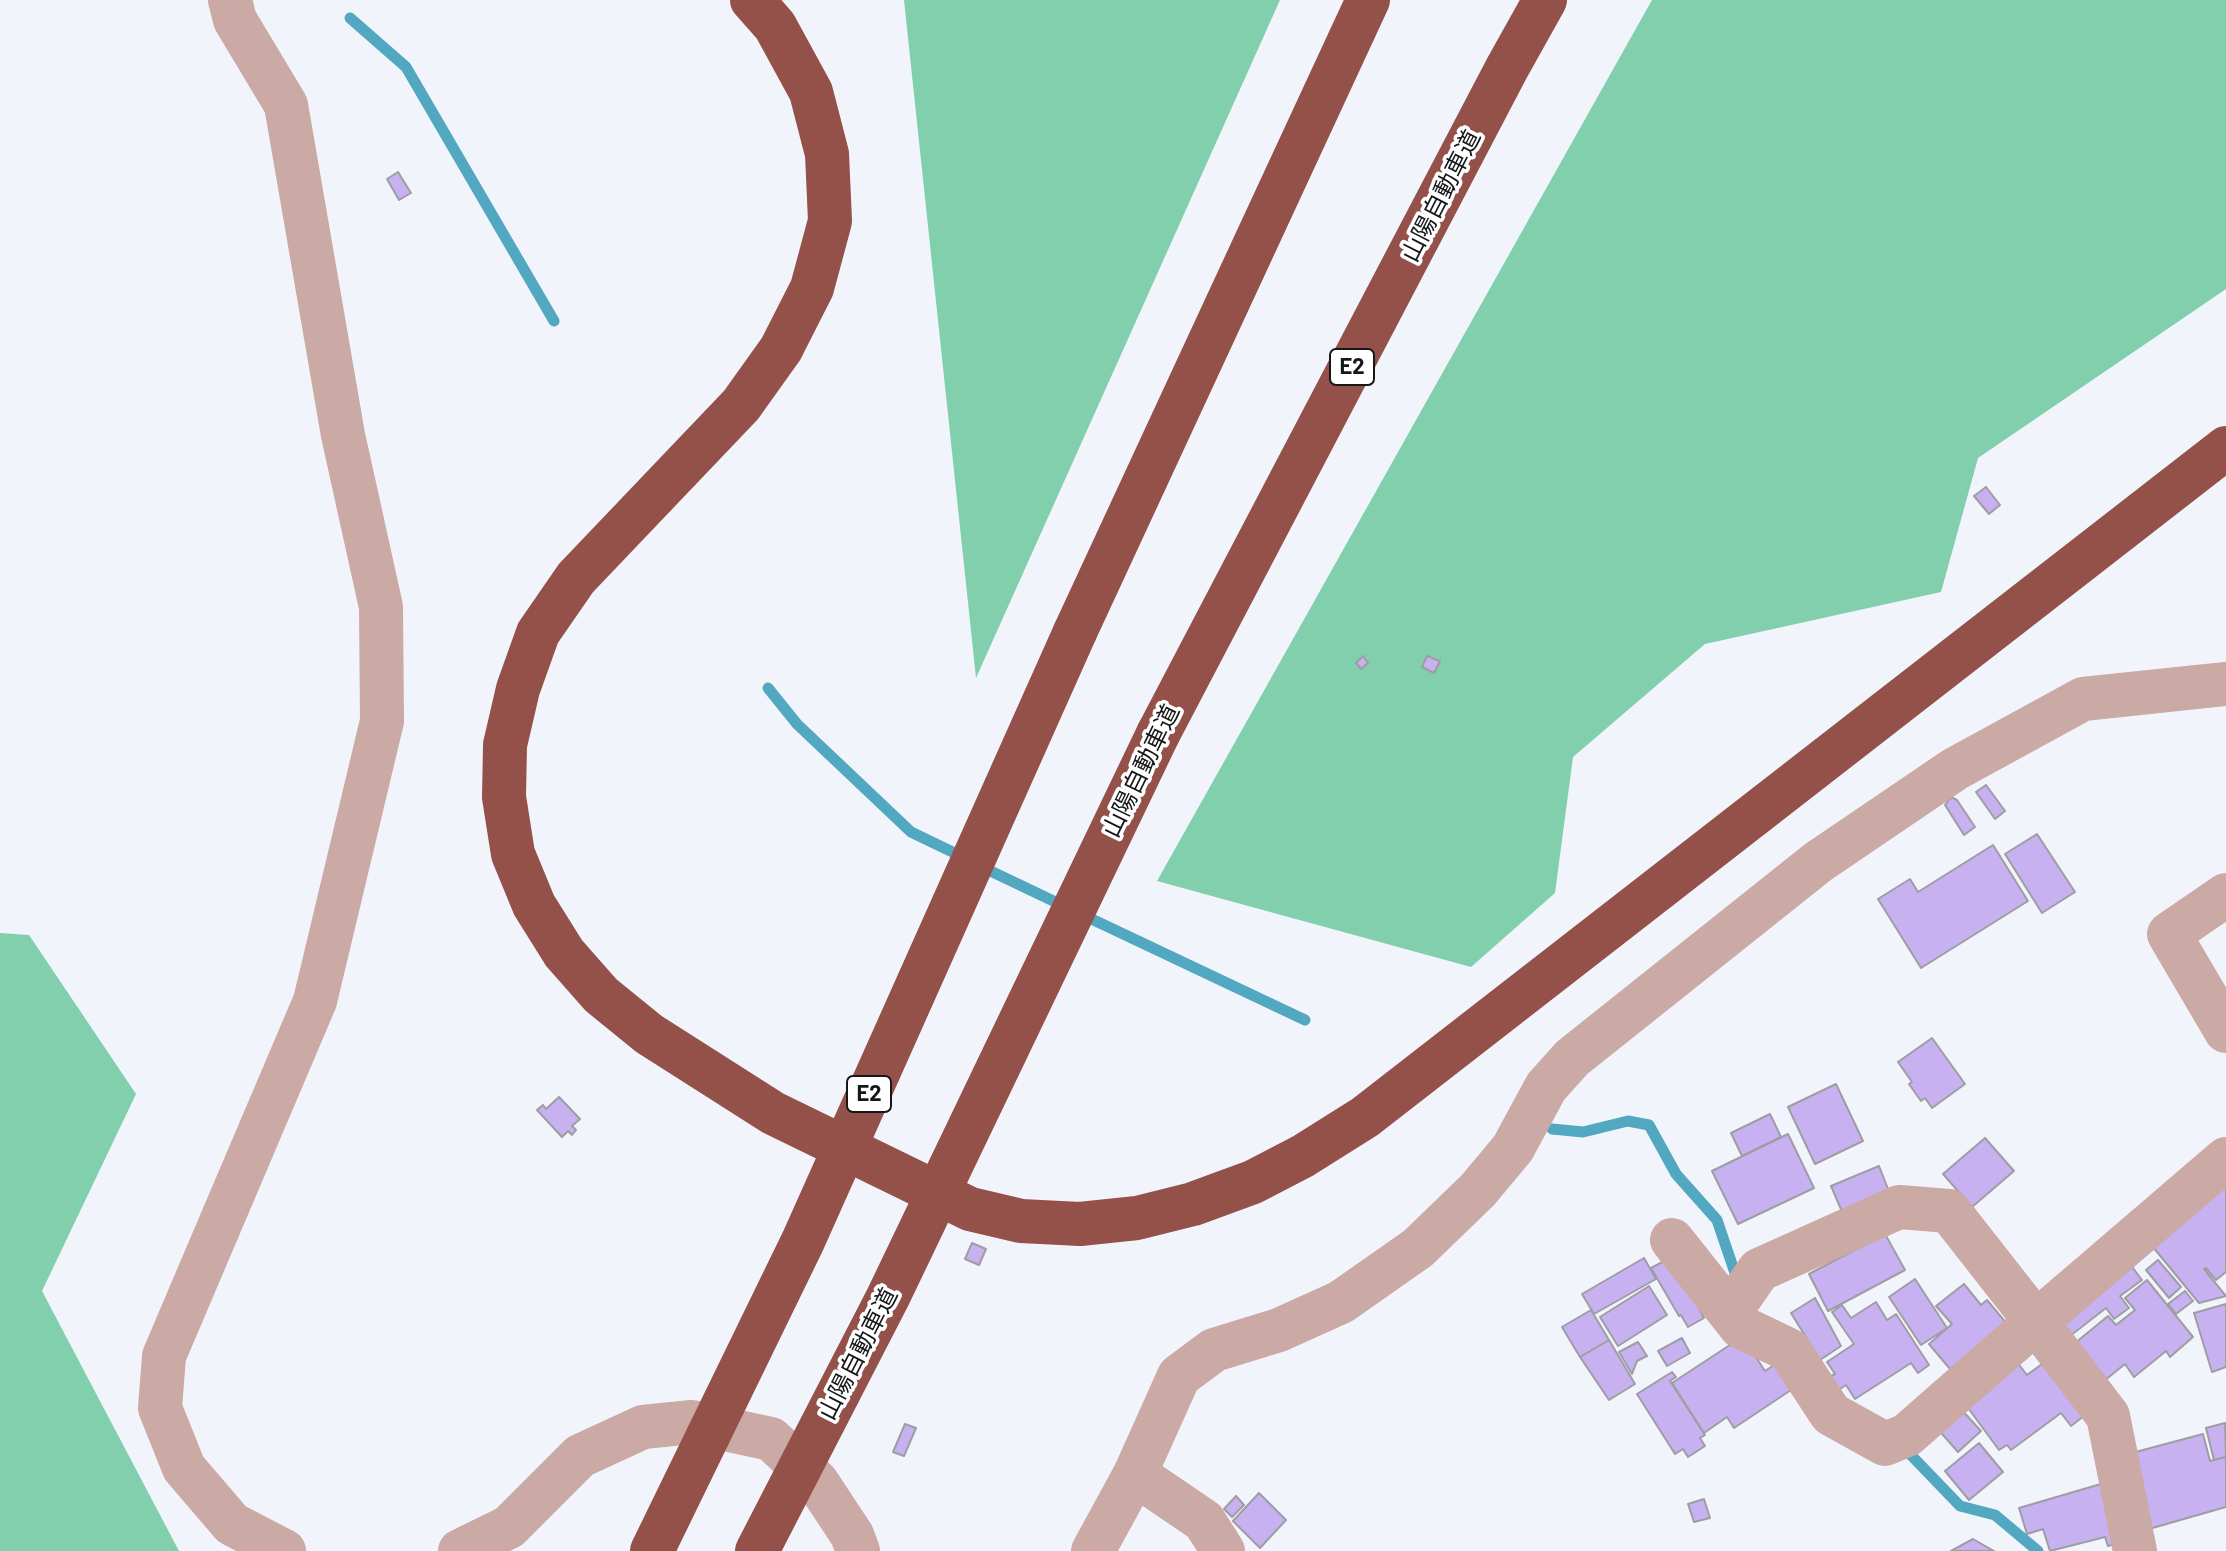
<!DOCTYPE html>
<meta charset="utf-8">
<style>
body{margin:0}
canvas{display:block;background:#f1f4fb}
</style>
<canvas width="2226" height="1551"></canvas>
<script>
const ctx = document.querySelector('canvas').getContext('2d');
ctx.lineJoin = 'round';
function fill(path, color) { ctx.fillStyle = color; ctx.fill(path, 'evenodd'); }
const shape = rows => new Path2D(rows.map(r => 'M' + r).join(''));
function strokePath(path, color, width, dash) { ctx.strokeStyle = color; ctx.lineWidth = width; ctx.lineCap = dash ? 'butt' : 'round'; ctx.setLineDash(dash || []); ctx.stroke(path); }
function write(font, color, halo, rows, align = 'center') {
  ctx.font = font + ' Barlow,"Noto Sans JP",sans-serif'; ctx.lineWidth = 7; ctx.setLineDash([]); ctx.textBaseline = 'middle'; ctx.strokeStyle = halo; ctx.fillStyle = color; for (const [text, x, y, turn = 0] of rows) {
    ctx.save(); ctx.translate(x, y); ctx.rotate((+turn || 0) * Math.PI / 180); ctx.textAlign = isNaN(turn) ? turn : align; if (halo) ctx.strokeText(text, 0, 0); ctx.fillText(text, 0, 0); ctx.restore();
  }
}
fill(shape([
 [904,0,1280,0,976,678],
 [1652,0,2226,0,2226,289,1978,458,1941,592,1705,644,1573,757,1555,893,1471,967,1157,881],
 [0,933,29,935,136,1094,42,1291,179,1551,0,1551]
]), '#82cfae');
strokePath(shape([
 [350,18,406,67,554,321],
 [768,688,797,724,911,832,965,858],
 [980,866,1066,907],
 [1081,914,1305,1020],
 [1552,1129,1583,1132,1628,1121,1649,1125,1676,1174,1717,1220,1735,1273],
 [1909,1453,1960,1506,1995,1515,2038,1551]
]), '#52a8c1', 11);
const building = shape([
 [398,172,411,193,399,200,387,179,398,172],
 [1986,487,2000,505,1989,514,1974,496,1986,487],
 [1363,656,1368,663,1361,669,1356,663,1363,656],
 [1427,656,1440,661,1434,673,1422,667,1427,656],
 [1986,785,2005,811,1995,819,1976,792,1986,785],
 [1953,798,1957,800,1975,827,1964,835,1945,805,1949,799,1953,798],
 [2037,834,2075,892,2042,913,2005,854,2037,834],
 [1993,845,2028,901,1921,968,1878,899,1910,879,1918,892,1993,845],
 [1932,1038,1965,1084,1932,1108,1925,1098,1921,1101,1909,1084,1912,1082,1898,1062,1932,1038],
 [1836,1084,1863,1141,1815,1164,1788,1107,1836,1084],
 [559,1097,580,1119,572,1126,576,1130,572,1135,568,1131,562,1137,537,1110,543,1105,546,1109,559,1097],
 [1770,1114,1781,1137,1742,1156,1731,1133,1770,1114],
 [1788,1134,1814,1188,1738,1224,1712,1171,1788,1134],
 [1985,1138,2014,1171,1972,1207,1943,1174,1985,1138],
 [1879,1166,1890,1194,1843,1214,1831,1186,1879,1166],
 [2226,1176,2226,1272,2216,1280,2206,1268,2204,1269,2226,1296,2199,1303,2148,1241,2226,1176],
 [1885,1234,1905,1270,1828,1311,1809,1274,1885,1234],
 [972,1243,986,1249,979,1265,965,1259,972,1243],
 [1674,1256,1704,1318,1688,1327,1681,1315,1679,1316,1651,1268,1674,1256],
 [1644,1258,1656,1279,1594,1314,1582,1294,1644,1258],
 [2127,1260,2142,1280,2120,1296,2129,1308,2114,1319,2106,1308,2070,1336,2054,1315,2127,1260],
 [2158,1260,2181,1287,2169,1298,2146,1270,2158,1260],
 [1915,1279,1947,1328,1921,1345,1889,1297,1915,1279],
 [2147,1280,2193,1337,2170,1357,2166,1351,2134,1377,2125,1364,2099,1385,2069,1348,2108,1316,2116,1325,2135,1310,2125,1298,2147,1280],
 [1964,1284,1981,1305,1987,1300,2007,1324,1950,1369,1929,1344,1952,1324,1936,1306,1964,1284],
 [1649,1286,1667,1315,1618,1346,1600,1317,1649,1286],
 [2185,1291,2193,1301,2176,1314,2168,1304,2185,1291],
 [1815,1298,1841,1346,1820,1360,1791,1313,1815,1298],
 [1876,1302,1887,1320,1896,1314,1929,1365,1918,1373,1911,1363,1855,1399,1846,1385,1837,1391,1829,1377,1835,1374,1827,1362,1854,1344,1832,1312,1842,1305,1851,1318,1876,1302],
 [2226,1304,2226,1367,2212,1372,2194,1313,2226,1304],
 [1591,1310,1609,1340,1580,1357,1562,1327,1591,1310],
 [1682,1338,1690,1353,1667,1366,1658,1351,1682,1338],
 [1739,1339,1750,1348,1765,1371,1774,1365,1794,1388,1734,1428,1727,1417,1704,1433,1672,1383,1739,1339],
 [1609,1340,1635,1384,1609,1400,1580,1357,1609,1340],
 [1638,1342,1647,1356,1637,1361,1632,1374,1619,1352,1638,1342],
 [2050,1358,2089,1412,2071,1426,2061,1413,2011,1450,2007,1445,1999,1450,1963,1401,2017,1362,2027,1375,2050,1358],
 [1672,1372,1676,1377,1670,1381,1705,1435,1700,1438,1705,1446,1688,1457,1683,1449,1675,1454,1637,1394,1672,1372],
 [1958,1406,1981,1431,1958,1452,1936,1427,1958,1406],
 [2225,1423,2226,1457,2214,1460,2206,1428,2225,1423],
 [905,1424,916,1428,904,1456,893,1452,905,1424],
 [2203,1434,2210,1461,2226,1457,2226,1507,2149,1529,2128,1454,2203,1434],
 [1979,1443,2003,1472,1969,1500,1945,1471,1979,1443],
 [2111,1481,2128,1540,2108,1546,2105,1537,2050,1551,2043,1529,2027,1534,2019,1508,2111,1481],
 [1259,1493,1286,1520,1260,1548,1233,1521,1259,1493],
 [1236,1496,1244,1505,1232,1517,1224,1509,1236,1496],
 [1704,1499,1710,1518,1694,1522,1688,1504,1704,1499],
 [1973,1539,1994,1551,1951,1551,1973,1539]
]);
fill(building, '#c8b1f0');
strokePath(building, '#9f9da4', 2);
strokePath(shape([
 [230,0,235,20,286,105,343,435,381,607,382,721,315,1001,164,1356,160,1408,184,1468,232,1524,284,1551],
 [2226,895,2169,934,2226,1031],
 [1672,1240,1741,1327,1789,1350,1831,1414,1885,1444,1907,1435,2036,1322,2108,1416,2135,1551],
 [1730,1312,1759,1270,1899,1207,1949,1211,2036,1322,2226,1159],
 [1135,1474,1204,1521,1223,1551],
 [460,1551,509,1527,580,1456,643,1427,692,1422,771,1439,817,1482,852,1535,858,1551],
 [1093,1551,1135,1474,1179,1376,1214,1350,1279,1330,1341,1302,1418,1248,1478,1190,1513,1148,1546,1087,1572,1058,1818,862,1955,769,2083,699,2226,684]
]), '#cba9a4', 44);
strokePath(shape([
 [752,0,775,26,811,92,827,154,830,221,812,288,781,349,741,405,576,578,538,633,518,689,505,745,504,797,513,854,534,905,564,953,601,995,649,1034,773,1113,970,1209,1021,1221,1080,1224,1137,1218,1193,1204,1253,1182,1303,1156,1365,1117,2226,448],
 [1075,632,1368,0],
 [1158,734,1507,68,1545,0]
]), '#945149', 44);
strokePath(shape([
 [652,1551,803,1241,1075,632],
 [757,1551,888,1297,1158,734]
]), '#945149', 44);
for (const [x, y, w] of [
 [1352,367,44],
 [869,1094,44]
]) { const box = new Path2D(); box.roundRect(x - w / 2, y - 18, w, 36, 6); ctx.fillStyle = '#fff'; ctx.fill(box); strokePath(box, '#161719', 2); }
write('bold 22px', '#161719', null, [
 ["E2",1352,367],
 ["E2",869,1094]
]);
write('24px', '#161719', '#fff', [
 ["山陽自動車道",1441,196,-63],
 ["山陽自動車道",1141,771,-64],
 ["山陽自動車道",858,1354,-63]
]);
</script>
